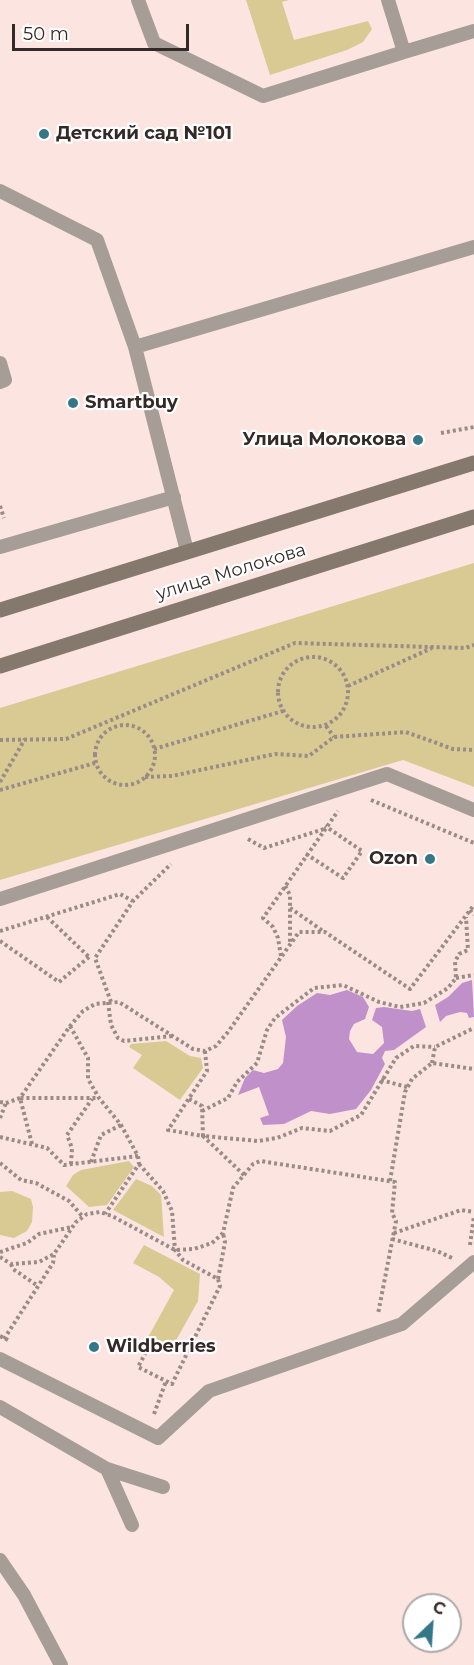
<!DOCTYPE html>
<meta charset="utf-8">
<style>
body{margin:0}
#map{position:relative;width:474px;height:1665px;overflow:hidden;background:#fce5e1;font-family:Montserrat,sans-serif}
canvas{display:block}
.north{position:absolute;left:402px;top:1593px;width:60px;height:60px;box-sizing:border-box;background:#fff;border:2px solid #ada9a9;border-radius:50%;rotate:25deg;font-size:16px;font-weight:700;line-height:24px;text-align:center;color:#332927}
.north::after{content:'';display:block;margin:auto;width:21px;height:27px;background:#357789;clip-path:polygon(50% 0,100% 100%,50% 72%,0 100%)}
.scale{position:absolute;left:12px;top:24px;width:177px;height:27px;box-sizing:border-box;border:3px solid #332927;border-top:0;padding-left:8px;font-size:18px;line-height:21px;white-space:nowrap;color:#332927;-webkit-text-stroke:4px #fff;paint-order:stroke}
</style>
<div id="map">
<canvas width="474" height="1665"></canvas>
<div class="north">С</div>
<div class="scale">50 m</div>
</div>
<script>
const ctx = document.querySelector('canvas').getContext('2d');
ctx.lineJoin = 'round';
function fill(path, color) { ctx.fillStyle = color; ctx.fill(path, 'evenodd'); }
const shape = rows => new Path2D(rows.map(r => 'M' + r).join(''));
function strokePath(path, color, width, dash) { ctx.strokeStyle = color; ctx.lineWidth = width; ctx.lineCap = dash ? 'butt' : 'round'; ctx.setLineDash(dash || []); ctx.stroke(path); }
function write(font, color, halo, rows, align = 'center') {
  ctx.font = font + ' Montserrat,sans-serif'; ctx.lineWidth = 4.5; ctx.setLineDash([]); ctx.textBaseline = 'middle'; ctx.strokeStyle = halo; ctx.fillStyle = color; for (const [text, x, y, turn = 0] of rows) {
    ctx.save(); ctx.translate(x, y); ctx.rotate((+turn || 0) * Math.PI / 180); ctx.textAlign = isNaN(turn) ? turn : align; if (halo) ctx.strokeText(text, 0, 0); ctx.fillText(text, 0, 0); ctx.restore();
  }
}
fill(shape([
 [246,0,289,0,282,2,294,40,368,21,372,29,363,42,347,50,270,75],
 [474,563,474,787,403,760,0,880,0,708],
 [166,1041,190,1056,201,1058,203,1068,180,1100,133,1068,142,1055,129,1047,131,1044],
 [129,1161,134,1167,107,1205,89,1207,66,1186,73,1175,81,1170],
 [136,1179,152,1186,161,1195,164,1237,113,1210],
 [12,1191,31,1199,33,1207,32,1222,27,1231,14,1238,0,1235,0,1192],
 [144,1245,200,1274,198,1301,169,1353,146,1341,174,1290,159,1277,133,1263]
]), '#d8ca92');
fill(shape([
 [472,980,474,1017,469,1018,467,1013,460,1012,446,1016,440,1022,435,1005,448,997,462,983],
 [347,990,363,997,369,1007,365,1019,354,1024,350,1031,349,1039,357,1052,373,1054,384,1043,382,1027,372,1020,376,1008,384,1007,412,1011,420,1009,426,1027,394,1050,385,1051,382,1058,385,1064,371,1090,356,1109,330,1114,311,1111,284,1124,263,1125,260,1118,269,1115,259,1087,238,1095,245,1078,253,1070,264,1073,278,1069,283,1063,286,1037,282,1020,297,1006,317,993,330,995]
]), '#c090ca');
strokePath(shape([
 [441,433,474,427],
 [0,506,4,518],
 '278 692a35 35 0 1 1 70 0a35 35 0 1 1-70 0Z',
 [348,686,432,648],
 '95 755a30 30 0 1 1 60 0a30 30 0 1 1-60 0Z',
 [326,726,334,737],
 [0,740,66,739,295,643,465,648,474,645],
 [154,749,283,711],
 [145,777,172,776,275,754,309,756,334,737,406,732,453,749,474,750],
 [0,782,25,739],
 [0,790,95,763],
 [371,800,474,843],
 [248,839,264,848,324,829],
 [306,854,343,878,362,851,325,826],
 [285,886,290,895,290,943],
 [290,908,323,931],
 [470,910,474,915],
 [47,917,89,957],
 [0,931,120,894,133,901],
 [0,941,59,982,89,957],
 [281,956,278,938,273,927,263,918,338,811],
 [456,978,474,975],
 [108,1002,111,1025,118,1038,124,1041,172,1036],
 [111,1002,95,958,133,901,171,864],
 [70,1026,88,1058,88,1079,99,1098,121,1125,138,1156,139,1164,105,1214],
 [205,1051,207,1071,168,1130,203,1136,244,1175],
 [432,1063,435,1047,474,1028],
 [381,1080,407,1087],
 [189,1099,202,1106,203,1136,258,1141,277,1138,302,1128,330,1131,361,1115,396,1058,414,1046,435,1047],
 [0,1102,6,1103,20,1098,70,1026,83,1011,95,1004,119,1002,193,1049,205,1051,216,1046,228,1032,299,932,325,932,410,989,474,905],
 [202,1111,228,1098,237,1082,257,1063,267,1030,275,1018,314,988,343,985,379,1002,400,1007,424,1003,448,988,456,978,455,962,459,954,468,950,466,917],
 [0,1118,6,1103],
 [0,1137,47,1148,64,1165,138,1156],
 [32,1144,20,1098,99,1098],
 [91,1162,101,1135,121,1125],
 [0,1163,21,1180,36,1183,69,1201,83,1217],
 [71,1164,72,1148,67,1135,92,1099],
 [139,1164,163,1191,172,1211,175,1250,183,1260,218,1279,225,1242,223,1233],
 [390,1181,405,1092,412,1079,432,1063,474,1069],
 [394,1233,461,1210,474,1212],
 [392,1239,437,1251,452,1258],
 [470,1245,474,1216],
 [0,1252,27,1243,39,1234,72,1227],
 [0,1257,11,1264,39,1262,54,1254,76,1222,87,1214,100,1212,112,1216,175,1250,194,1249,212,1243,223,1233,233,1188,253,1164,260,1161,395,1182,392,1213,396,1221,378,1314],
 [11,1264,13,1269,38,1286],
 [0,1336,8,1340],
 [4,1339,53,1263,54,1255],
 [149,1347,138,1367,172,1384,220,1286,218,1279],
 [154,1414,166,1381]
]), '#9b8b87', 4, [3, 3]);
strokePath(shape([
 [138,0,154,43,263,96,404,52,388,0],
 [404,52,474,31],
 [0,191,97,240,135,347,187,551],
 [135,347,474,247],
 [0,363,5,380,0,382],
 [0,547,174,497],
 [0,899,387,774,474,810],
 [0,1359,158,1438,209,1391,402,1324,474,1262],
 [0,1407,107,1469,163,1487],
 [107,1469,132,1525],
 [0,1560,24,1595,61,1665]
]), '#a69d96', 14);
strokePath(shape([
 [0,610,474,463],
 [0,666,474,517]
]), '#85786d', 15);
for (const [x, y, r, color] of [
 [44,134,6,"#357789"],
 [73,403,6,"#357789"],
 [418,440,6,"#357789"],
 [430,859,6,"#357789"],
 [94,1347,6,"#357789"]
]) { const dot = new Path2D(); dot.arc(x, y, r, 0, 2 * Math.PI); ctx.fillStyle = color; ctx.fill(dot); strokePath(dot, '#fff', 2); }
write('bold 18px', '#332927', '#fff', [
 ["Детский сад №101",56,134],
 ["Smartbuy",85,403],
 ["Улица Молокова",406,440,"right"],
 ["Ozon",418,859,"right"],
 ["Wildberries",106,1347]
], 'left');
write('18px', '#332927', '#fff', [
 ["улица Молокова",231,572,-17]
]);
</script>
